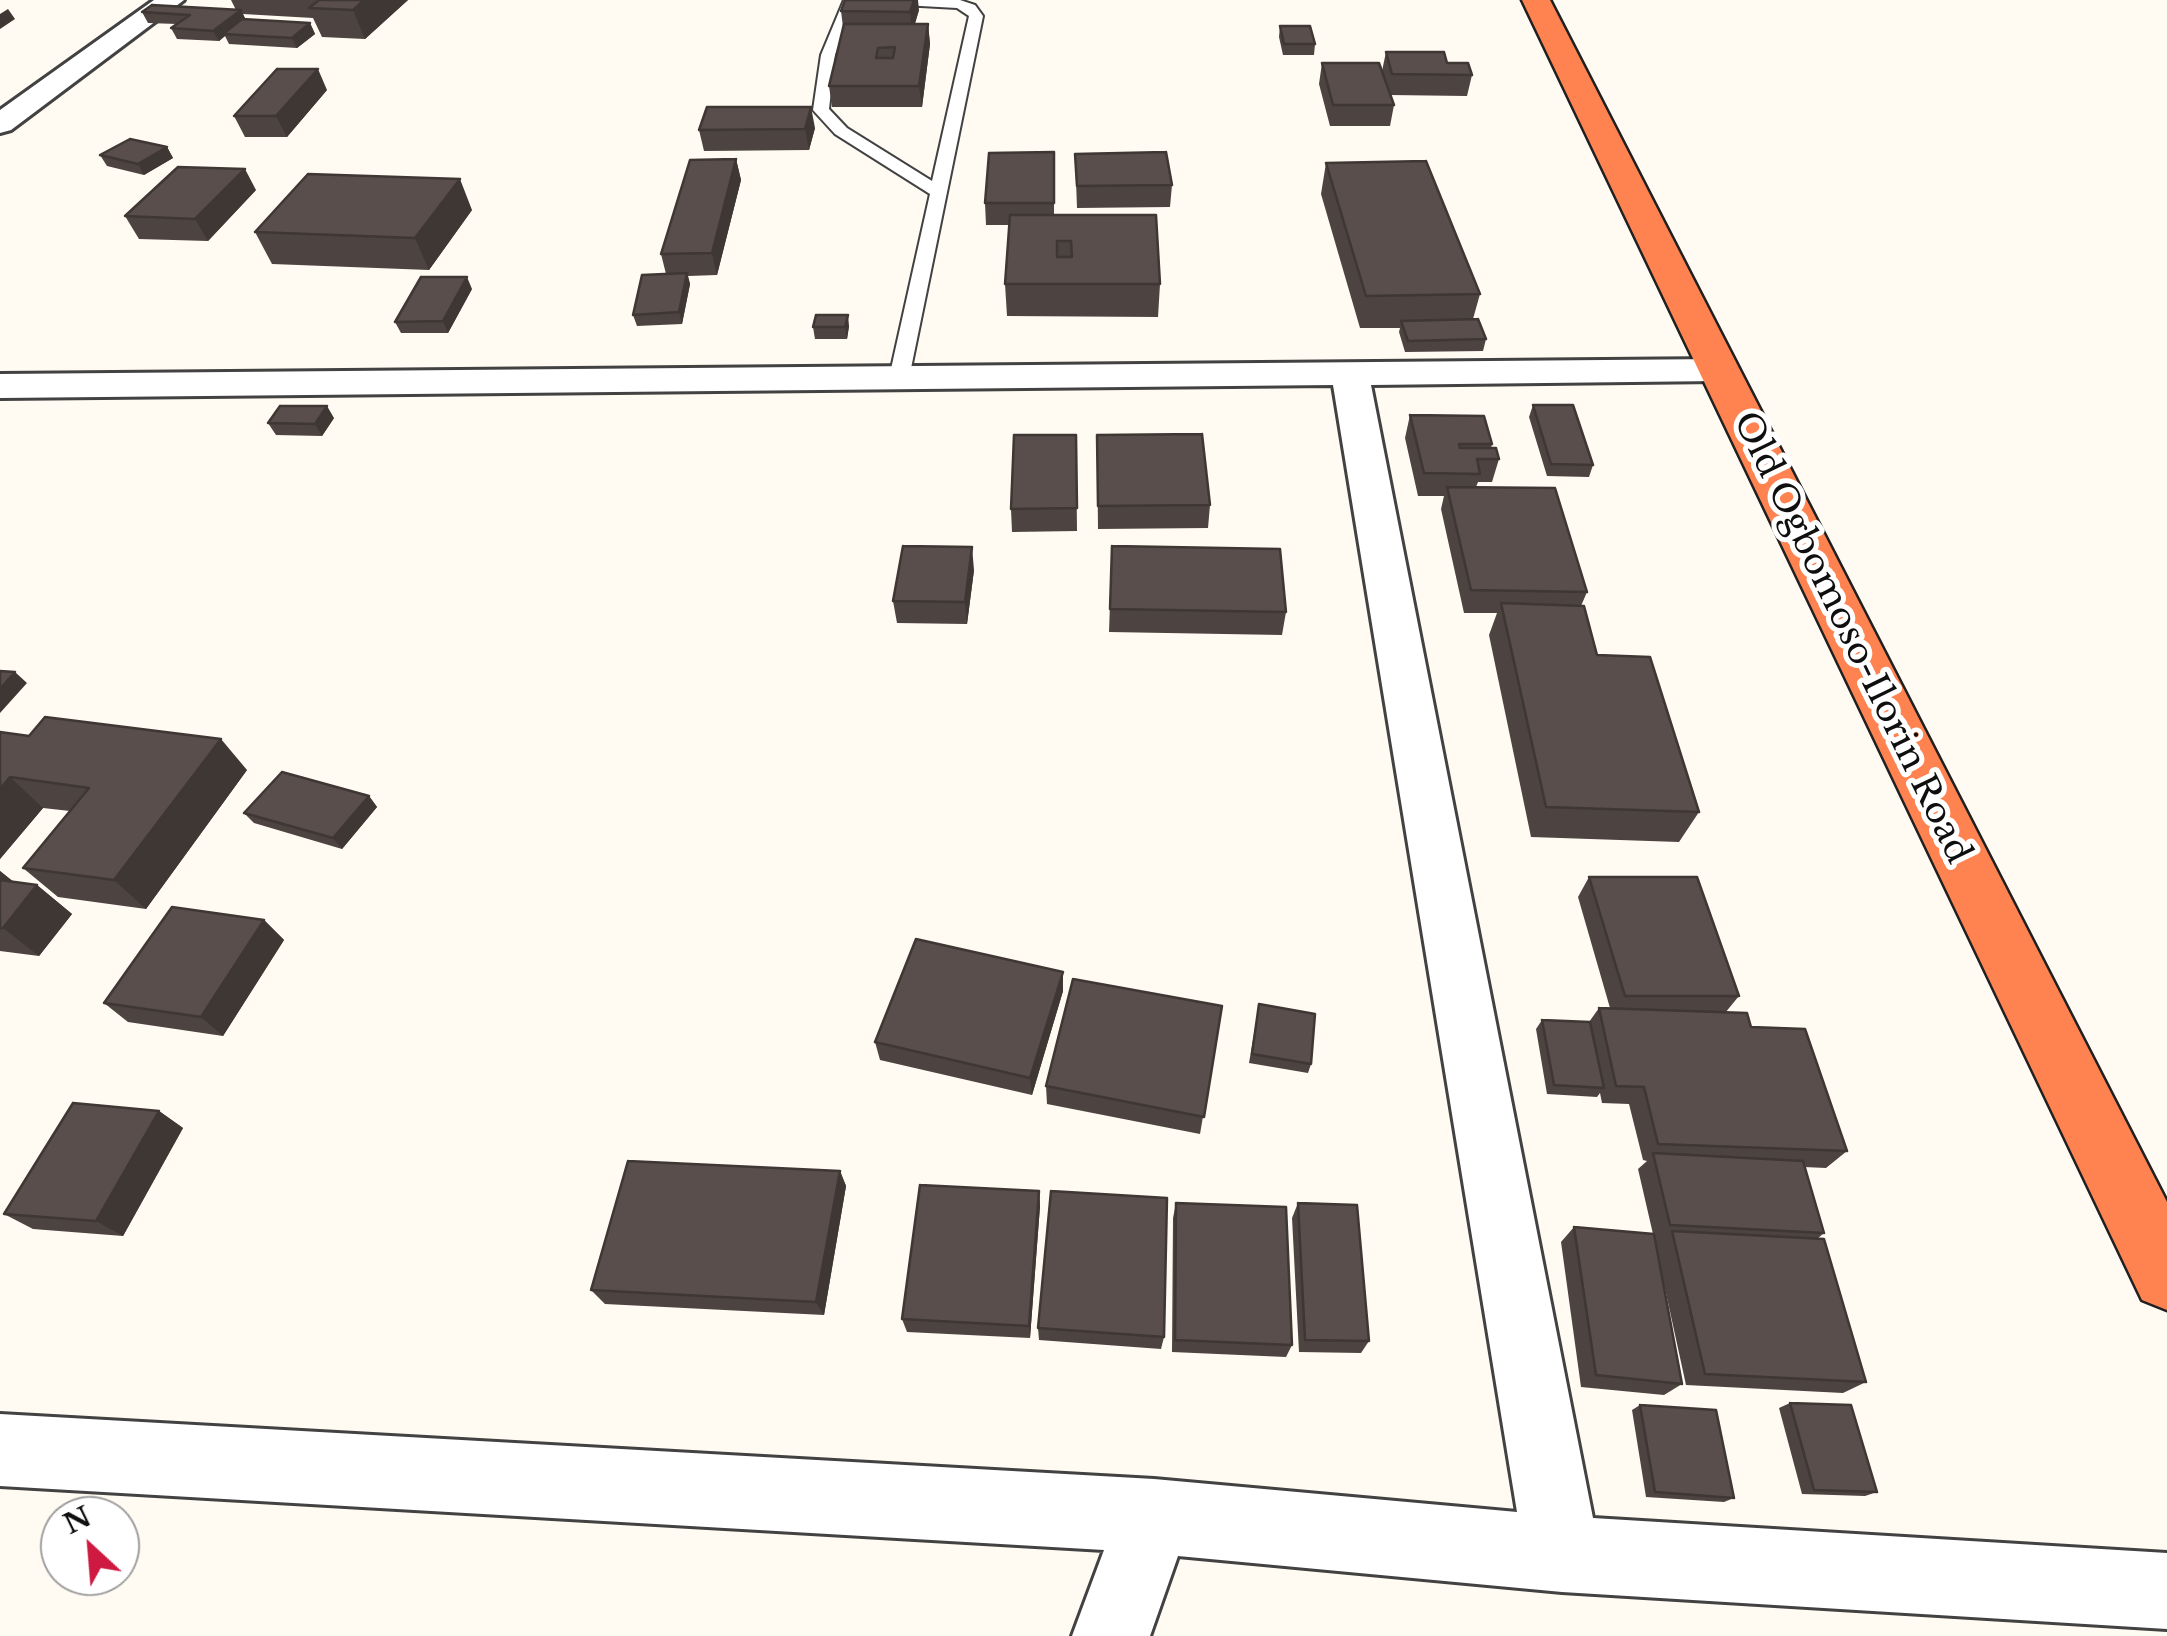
<!DOCTYPE html>
<style>
body{margin:0}
#map{position:relative;width:2167px;height:1636px;overflow:hidden;background:#fffaf2;font-family:"Libre Baskerville",serif}
canvas{display:block}
.north{position:absolute;left:40px;top:1496px;width:100px;height:100px;box-sizing:border-box;background:#fff;border:2px solid #9f9f9f;border-radius:50%;rotate:334deg;font-size:28px;font-weight:700;line-height:40px;text-align:center;color:#0f0f0f}
.north::after{content:'';display:block;margin:auto;width:35px;height:45px;background:#ce1940;clip-path:polygon(50% 0,100% 100%,50% 72%,0 100%)}
</style>
<div id="map">
<canvas width="2167" height="1636"></canvas>
<div class="north">N</div>
</div>
<script>
const ctx = document.querySelector('canvas').getContext('2d');
ctx.lineJoin = 'round';
const shape = rows => new Path2D(rows.map(r => 'M' + r).join(''));
function strokePath(path, color, width, dash) { ctx.strokeStyle = color; ctx.lineWidth = width; ctx.lineCap = dash ? 'butt' : 'round'; ctx.setLineDash(dash || []); ctx.stroke(path); }
function fill(path, color) { ctx.fillStyle = color; ctx.fill(path, 'evenodd'); }
function write(font, color, halo, rows, align = 'center') {
  ctx.font = font + ' "Libre Baskerville",serif'; ctx.lineWidth = 10; ctx.setLineDash([]); ctx.textBaseline = 'middle'; ctx.strokeStyle = halo; ctx.fillStyle = color; for (const [text, x, y, turn = 0] of rows) {
    ctx.save(); ctx.translate(x, y); ctx.rotate((+turn || 0) * Math.PI / 180); ctx.textAlign = isNaN(turn) ? turn : align; if (halo) ctx.strokeText(text, 0, 0); ctx.fillText(text, 0, 0); ctx.restore();
  }
}
const lane = shape([
 [844,0,960,0,975,5,983,16,909,378,899,384,889,378,930,194,835,134,813,110,821,55,844,0],
 [866,3,957,8,969,16,932,181,847,128,829,109,835,55,853,8,866,3]
]);
const street = shape([
 [154,0,184,0,11,130,0,133,0,110,154,0],
 [1719,359,1733,362,1738,370,1733,378,1719,381,1371,385,1593,1518,2167,1553,2167,1629,1562,1592,1178,1556,1150,1636,1072,1636,1104,1550,0,1486,0,1414,1154,1479,1517,1512,1333,385,0,398,0,374,1719,359]
]);
const highway = shape([
 [1522,0,1550,0,2167,1202,2167,1310,2142,1300,1522,0]
]);
strokePath(lane, '#424242', 4);
strokePath(street, '#424242', 6);
strokePath(highway, '#202020', 5);
fill(lane, '#fff');
fill(street, '#fff');
fill(highway, '#ff8350');
fill(shape([
 [231,0,408,0,365,39,322,37,313,18,243,14,245,19,310,23,315,34,297,48,229,44,225,36,219,41,177,39,171,28,177,24,148,23,142,12,236,10],
 [919,10,915,24,928,24,930,44,922,107,832,107,829,86,843,27,841,11],
 [1280,26,1315,44,1314,55,1283,55,1279,37],
 [1386,52,1447,63,1472,75,1467,96,1390,95,1394,105,1390,126,1330,126,1319,84,1322,63,1382,71],
 [327,90,287,137,245,137,234,116],
 [815,128,809,150,704,151,699,130],
 [167,147,173,158,144,175,107,166,100,155],
 [1054,152,1054,215,1160,284,1158,317,1007,316,1005,284,1010,225,986,225,985,203],
 [1075,154,1172,185,1170,207,1077,208],
 [736,159,741,180,717,275,688,276,690,284,682,324,637,326,633,315,666,274,661,254],
 [1326,163,1480,294,1473,319,1486,339,1483,351,1405,352,1399,332,1400,328,1360,328,1321,194],
 [256,190,208,241,139,239,125,216],
 [472,210,429,270,272,264,255,232],
 [472,289,448,333,401,333,395,322],
 [849,326,847,339,815,339,813,327],
 [1533,405,1593,465,1589,477,1547,476,1529,417],
 [1410,415,1492,444,1491,448,1499,459,1492,482,1478,482,1476,487,1587,592,1581,606,1597,655,1699,812,1679,842,1531,837,1489,635,1497,613,1464,613,1441,509,1444,496,1418,496,1405,438],
 [334,418,322,436,276,435,268,423],
 [1076,435,1077,531,1012,532,1011,509],
 [1097,435,1210,505,1208,528,1098,529],
 [1112,546,1286,612,1282,635,1109,632],
 [974,570,967,624,897,623,893,601],
 [0,732,247,770,146,909,58,897,23,868,70,811,43,808,0,859],
 [369,796,377,807,342,849,254,823,244,813],
 [0,871,14,882,37,885,72,914,39,956,0,951],
 [1589,877,1739,996,1725,1013,1751,1027,1847,1151,1826,1168,1804,1167,1824,1233,1817,1239,1866,1382,1843,1393,1686,1385,1659,1261,1682,1384,1664,1395,1581,1387,1561,1242,1574,1227,1653,1234,1638,1169,1647,1161,1643,1160,1629,1104,1602,1103,1600,1093,1597,1097,1547,1094,1536,1029,1542,1020,1589,1022,1599,1008,1610,1008,1578,897],
 [264,920,284,940,223,1036,128,1022,104,1003],
 [1063,991,1032,1095,880,1060,875,1042],
 [1259,1004,1311,1064,1308,1073,1249,1063],
 [1222,1006,1200,1134,1047,1104,1046,1086],
 [159,1111,183,1128,123,1236,33,1229,4,1214],
 [840,1171,846,1186,824,1315,605,1304,591,1290],
 [1039,1191,1040,1206,1030,1338,907,1332,902,1319],
 [1176,1203,1292,1345,1286,1357,1172,1352,1173,1218],
 [1298,1203,1369,1341,1361,1353,1299,1352,1292,1218],
 [1038,1328,1164,1337,1161,1349,1039,1340],
 [1790,1403,1877,1492,1865,1496,1802,1494,1779,1408],
 [1640,1405,1734,1498,1724,1502,1646,1497,1632,1410]
]), '#4d4340');
fill(shape([
 [364,0,408,0,365,39,353,10],
 [914,0,918,0,919,10,912,32,910,12],
 [8,9,15,19,0,29,0,14],
 [241,10,246,20,223,34,225,36,219,41,213,31],
 [310,23,315,34,297,48,292,38],
 [928,24,930,44,922,107,919,86],
 [318,69,327,90,287,137,276,116],
 [811,107,815,128,809,150,805,129],
 [167,147,173,158,144,175,138,164],
 [736,159,741,180,717,275,712,253],
 [245,169,256,190,208,241,195,219],
 [460,179,472,210,429,270,415,238],
 [687,273,690,284,682,324,679,312],
 [467,277,472,289,448,333,443,321],
 [848,315,849,326,847,339,845,327],
 [327,406,334,418,322,436,315,424],
 [972,547,974,570,967,624,965,602],
 [15,672,27,683,0,713,0,689],
 [221,739,247,770,146,909,114,880],
 [10,777,43,808,0,859,0,789],
 [369,796,377,807,342,849,333,838],
 [0,871,29,895,37,885,72,914,39,956,3,928],
 [264,920,284,940,223,1036,201,1017],
 [1063,972,1063,991,1032,1095,1030,1078],
 [159,1111,183,1128,123,1236,96,1221],
 [840,1171,846,1186,824,1315,816,1302],
 [1039,1191,1040,1206,1030,1338,1029,1326]
]), '#3e3734');
const building = shape([
 [319,0,364,0,353,10,309,8,319,0],
 [845,0,914,0,910,12,841,11,845,0],
 [152,5,241,10,213,31,171,28,190,15,142,12,152,5],
 [242,19,310,23,292,38,223,34,242,19],
 [844,24,928,24,919,86,829,86,844,24],
 [895,47,893,58,876,58,878,48,895,47],
 [1280,26,1310,26,1315,44,1284,44,1280,26],
 [1386,52,1444,52,1447,63,1468,63,1472,75,1392,74,1386,52],
 [1322,63,1379,63,1394,105,1333,105,1322,63],
 [277,69,318,69,276,116,234,116,277,69],
 [707,107,811,107,805,129,699,130,707,107],
 [130,139,167,147,138,164,100,155,130,139],
 [1054,152,1054,203,985,203,989,153,1054,152],
 [1166,152,1172,185,1077,186,1075,154,1166,152],
 [736,159,712,253,661,254,690,160,736,159],
 [1426,161,1480,294,1366,296,1326,163,1426,161],
 [178,167,245,169,195,219,125,216,178,167],
 [308,174,460,179,415,238,255,232,308,174],
 [1010,215,1156,215,1160,284,1005,284,1010,215],
 [1057,241,1071,241,1072,257,1057,257,1057,241],
 [687,273,679,312,633,315,642,275,687,273],
 [421,277,467,277,443,321,395,322,421,277],
 [816,315,848,315,845,327,813,327,816,315],
 [1478,319,1486,339,1408,341,1401,321,1478,319],
 [1533,405,1573,405,1593,465,1551,464,1533,405],
 [280,406,327,406,315,424,268,423,280,406],
 [1410,415,1484,416,1492,444,1459,444,1460,448,1496,448,1499,459,1477,459,1480,474,1424,473,1410,415],
 [1202,434,1210,505,1098,506,1097,435,1202,434],
 [1014,435,1076,435,1077,508,1011,509,1014,435],
 [1447,487,1555,488,1587,592,1471,590,1447,487],
 [903,546,972,547,965,602,893,601,903,546],
 [1112,546,1280,549,1286,612,1110,609,1112,546],
 [1501,603,1584,606,1597,655,1650,657,1699,812,1546,807,1501,603],
 [0,671,15,672,0,689,0,671],
 [45,717,221,739,114,880,23,868,89,788,10,777,0,789,0,732,29,736,45,717],
 [282,772,369,796,333,838,244,813,282,772],
 [1589,877,1697,877,1739,996,1625,996,1589,877],
 [0,880,37,885,3,928,0,928,0,880],
 [172,907,264,920,201,1017,104,1003,172,907],
 [916,939,1063,972,1030,1078,875,1042,916,939],
 [1073,979,1222,1006,1204,1117,1046,1086,1073,979],
 [1259,1004,1315,1014,1311,1064,1252,1054,1259,1004],
 [1599,1008,1747,1013,1751,1027,1805,1029,1847,1151,1658,1144,1644,1087,1616,1086,1599,1008],
 [1542,1020,1590,1022,1604,1088,1554,1085,1542,1020],
 [73,1103,159,1111,96,1221,4,1214,73,1103],
 [1653,1153,1803,1161,1824,1233,1670,1225,1653,1153],
 [628,1161,840,1171,816,1302,591,1290,628,1161],
 [920,1185,1039,1191,1029,1326,902,1319,920,1185],
 [1051,1191,1167,1198,1164,1337,1038,1328,1051,1191],
 [1176,1203,1286,1207,1292,1345,1175,1340,1176,1203],
 [1298,1203,1357,1205,1369,1341,1305,1340,1298,1203],
 [1574,1227,1654,1234,1682,1384,1596,1375,1574,1227],
 [1672,1231,1824,1239,1866,1382,1705,1374,1672,1231],
 [1790,1403,1851,1405,1877,1492,1814,1490,1790,1403],
 [1640,1405,1716,1410,1734,1498,1655,1492,1640,1405]
]);
fill(building, '#594e4b');
strokePath(building, '#3e3734', 2.5);
write('35px', '#0f0f0f', '#fff', [
 ["Old Ogbomoso-Ilorin Road",1851,638,64]
]);
</script>
